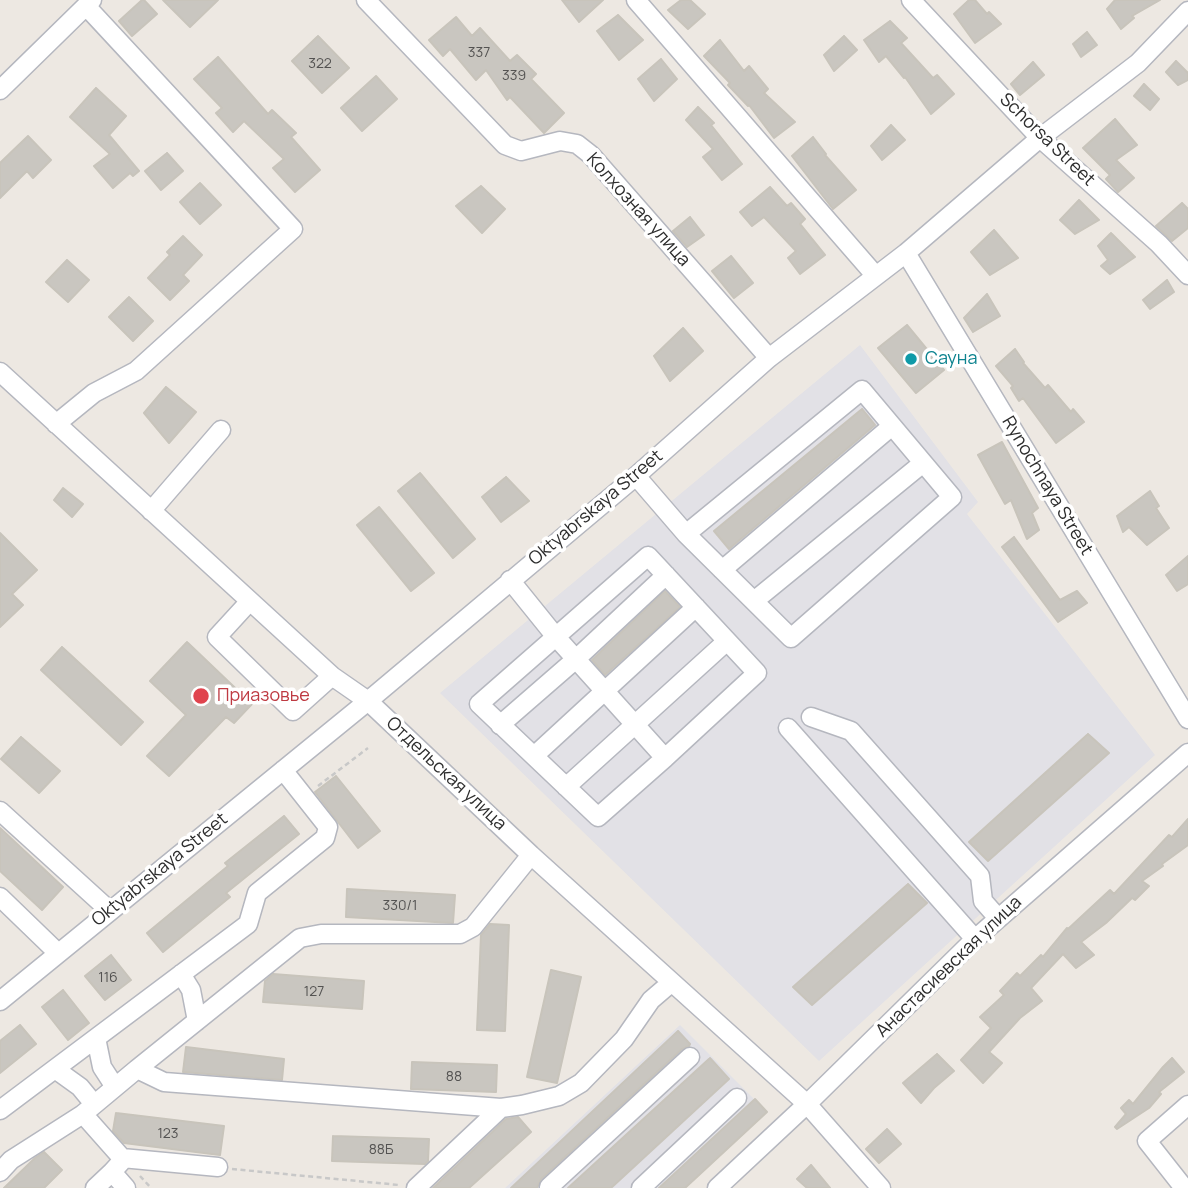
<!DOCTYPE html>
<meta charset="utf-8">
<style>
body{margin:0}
canvas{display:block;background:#ede8e2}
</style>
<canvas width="1188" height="1188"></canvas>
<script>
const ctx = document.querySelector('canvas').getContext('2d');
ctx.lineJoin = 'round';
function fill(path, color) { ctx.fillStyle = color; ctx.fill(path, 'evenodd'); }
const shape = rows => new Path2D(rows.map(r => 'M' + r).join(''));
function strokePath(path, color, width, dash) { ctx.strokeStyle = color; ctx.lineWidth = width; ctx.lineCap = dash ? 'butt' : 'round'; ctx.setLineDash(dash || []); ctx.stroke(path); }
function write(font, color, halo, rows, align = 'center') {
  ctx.font = font + ' Manrope,sans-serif'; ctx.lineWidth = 7; ctx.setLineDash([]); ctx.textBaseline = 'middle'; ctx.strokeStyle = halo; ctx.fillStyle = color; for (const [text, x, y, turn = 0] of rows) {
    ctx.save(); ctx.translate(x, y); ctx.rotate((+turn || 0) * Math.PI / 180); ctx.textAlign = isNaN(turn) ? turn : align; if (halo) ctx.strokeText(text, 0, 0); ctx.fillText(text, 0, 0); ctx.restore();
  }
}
fill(shape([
 [860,345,978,502,967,514,1155,755,819,1061,440,693],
 [680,1025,767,1112,685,1188,505,1188]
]), '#e2e1e6');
const building = shape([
 [142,0,144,0,157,14,132,36,119,21,142,0],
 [163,0,218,0,190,27,163,0],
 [562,0,603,0,579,22,562,0],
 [681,0,690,0,705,14,688,29,668,10,681,0],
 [969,0,975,0,987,14,989,12,1001,24,975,43,954,14,969,0],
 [1115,0,1160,0,1132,16,1134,18,1121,29,1107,9,1115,0],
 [618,15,643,40,619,60,597,31,618,15],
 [456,17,472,36,480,28,510,61,517,55,536,74,531,79,564,113,544,133,510,97,507,100,486,70,476,80,450,49,443,56,429,40,456,17],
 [890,21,907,38,901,43,933,78,937,75,954,94,931,114,905,77,904,78,886,56,879,62,864,40,890,21],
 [1087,32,1097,45,1081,57,1073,44,1087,32],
 [318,36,349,68,322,93,292,61,318,36],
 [844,36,857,50,834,71,824,55,844,36],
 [720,40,744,71,749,66,768,89,764,93,795,122,774,138,749,105,748,106,728,85,730,83,704,56,720,40],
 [218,57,268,114,272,110,296,133,291,137,320,170,295,192,273,168,284,159,244,121,233,132,216,113,222,108,194,79,218,57],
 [661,59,677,79,654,101,638,79,661,59],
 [1176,61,1188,73,1188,80,1178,85,1166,72,1176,61],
 [1033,62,1044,75,1020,95,1011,84,1033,62],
 [376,76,397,99,362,131,341,108,376,76],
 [1144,84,1159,99,1150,110,1134,96,1144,84],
 [96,88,126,116,109,135,139,171,133,176,130,173,113,188,94,166,110,154,70,117,96,88],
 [698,107,714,123,711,125,742,164,722,180,703,157,713,149,686,120,698,107],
 [1115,119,1137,145,1116,160,1134,178,1118,192,1106,179,1110,175,1083,148,1115,119],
 [891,125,905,140,882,160,871,146,891,125],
 [28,136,51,160,33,178,27,171,0,198,0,163,28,136],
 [813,137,826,154,825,155,856,190,833,209,792,156,813,137],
 [167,153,183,171,161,190,145,171,167,153],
 [200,183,221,205,200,224,180,202,200,183],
 [481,186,505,209,482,233,456,206,481,186],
 [770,187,787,206,791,203,805,219,800,224,825,255,800,274,788,258,796,251,764,217,752,226,740,212,770,187],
 [1079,200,1099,220,1075,234,1060,220,1079,200],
 [1182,203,1188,209,1188,228,1172,241,1156,226,1182,203],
 [690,217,704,235,687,247,673,231,690,217],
 [994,230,1018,258,990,275,971,252,994,230],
 [1111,233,1135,257,1110,274,1101,266,1108,260,1098,246,1111,233],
 [183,236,202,255,183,275,189,281,170,300,148,278,170,255,167,252,183,236],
 [731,256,753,283,734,298,712,271,731,256],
 [67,260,89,280,68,302,46,282,67,260],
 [1167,280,1174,292,1150,309,1143,300,1167,280],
 [987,294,1000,316,973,332,964,318,987,294],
 [129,297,153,321,133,341,109,317,129,297],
 [907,325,944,370,916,393,878,348,907,325],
 [683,328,703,351,670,381,654,356,683,328],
 [1015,349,1024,362,1023,363,1045,388,1048,385,1071,412,1073,409,1084,422,1056,443,1023,398,1019,401,1011,388,1013,386,996,366,1015,349],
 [166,387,196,412,169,443,144,413,166,387],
 [862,409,875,425,729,549,714,531,862,409],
 [1002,442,1038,508,1032,513,1039,530,1027,539,1011,500,1005,504,978,455,1002,442],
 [420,473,475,539,453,558,398,491,420,473],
 [506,477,529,501,501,522,482,497,506,477],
 [63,488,83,504,72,517,54,500,63,488],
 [1150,491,1159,506,1156,508,1169,528,1147,545,1129,527,1123,532,1117,516,1150,491],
 [379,507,434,573,411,591,357,525,379,507],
 [0,533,37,570,12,594,23,605,0,627,0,533],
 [1014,537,1060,600,1077,591,1087,603,1058,622,1002,547,1014,537],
 [1188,556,1188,584,1177,591,1166,575,1188,556],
 [665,591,680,607,605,675,592,660,665,591],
 [187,642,252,704,234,723,226,717,169,776,147,756,186,715,150,681,187,642],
 [62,647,143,722,121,745,41,670,62,647],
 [1088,734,1109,753,988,861,969,842,1088,734],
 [21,737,60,771,39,793,1,759,21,737],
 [336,776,380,831,358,848,315,792,336,776],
 [284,816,299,834,226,893,230,897,163,952,147,933,228,866,225,863,284,816],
 [1188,819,1188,845,1162,864,1163,866,1142,881,1149,886,1135,900,1132,898,1106,923,1081,942,1094,955,1076,968,1063,954,1031,988,1042,1001,1020,1018,989,1052,1002,1063,983,1083,961,1060,991,1028,980,1017,1004,995,1000,991,1017,973,1020,976,1041,955,1043,957,1067,928,1068,929,1110,890,1114,894,1169,835,1172,837,1188,819],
 [0,828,63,887,42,910,0,871,0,828],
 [908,884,927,903,812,1005,793,987,908,884],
 [347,889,455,895,453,923,346,917,347,889],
 [490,924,509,925,505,1031,477,1030,481,935,490,924],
 [111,955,131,980,105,1000,85,976,111,955],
 [551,970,581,977,557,1083,527,1077,551,970],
 [273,974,364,981,362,1009,263,1002,265,981,273,974],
 [63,990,89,1023,68,1040,42,1007,63,990],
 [20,1025,36,1044,0,1073,0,1041,20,1025],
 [678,1031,690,1044,689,1046,682,1049,541,1179,537,1188,511,1188,678,1031],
 [186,1047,284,1059,282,1080,183,1072,186,1047],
 [937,1054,954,1071,934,1088,921,1103,903,1083,937,1054],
 [710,1058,729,1079,611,1188,568,1188,710,1058],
 [1172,1058,1184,1072,1159,1092,1161,1094,1149,1108,1117,1129,1115,1127,1126,1114,1121,1108,1129,1100,1133,1104,1163,1067,1172,1058],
 [412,1062,497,1065,496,1092,411,1089,412,1062],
 [755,1099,767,1112,685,1188,659,1188,755,1099],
 [116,1113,224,1126,220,1155,124,1143,113,1131,116,1113],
 [518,1117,531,1132,469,1188,433,1188,506,1119,518,1117],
 [887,1129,901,1144,879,1163,866,1149,887,1129],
 [333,1136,429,1139,428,1161,425,1164,332,1161,333,1136],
 [44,1152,62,1170,44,1188,4,1188,35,1158,44,1152],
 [811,1165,830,1188,807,1188,797,1179,811,1165]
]);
fill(building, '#c9c6c0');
strokePath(building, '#c8c4bb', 2);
const minor = shape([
 [366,0,505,145,521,151,560,141,577,144,591,155,769,358],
 [636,0,875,275],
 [911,0,1040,138,1159,244,1188,275],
 [0,90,92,0],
 [906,253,1188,719],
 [0,372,332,676,368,701,531,855,807,1104,881,1188],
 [56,424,94,393,136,371,293,229,86,6],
 [636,476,686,534,791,638,952,497,862,390,686,534],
 [151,511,221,430],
 [648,556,757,673,665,758,598,817,479,704,648,556],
 [722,570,892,426],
 [510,580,556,637,665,758],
 [250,601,217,637,293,711,332,676],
 [754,601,923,463],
 [811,717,851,731,980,876,983,901,998,918],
 [500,725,576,659,666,575],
 [788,728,975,939],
 [534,756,696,607],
 [566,787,727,641],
 [0,811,110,911],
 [0,897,58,953],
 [181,974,191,990,197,1021],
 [0,1001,368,701,636,476,769,358,906,253,1040,138,1138,63,1188,11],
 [96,1038,102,1067,115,1087],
 [55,1069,80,1087,94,1104],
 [137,1069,300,938,321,934,460,934,473,927,531,855],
 [0,1110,248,924,257,893,325,838,328,827,283,770],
 [83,1114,137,1069,164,1082,501,1108],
 [122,1158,218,1167],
 [0,1172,11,1160,83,1114,122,1158,121,1162,112,1172,126,1188],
 [549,1187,690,1057],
 [95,1188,112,1172],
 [416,1188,501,1108,522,1105,559,1096,581,1083,624,1039,651,1000,672,982],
 [641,1188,737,1098],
 [717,1188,807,1104,975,939,1188,753],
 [1184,1188,1147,1141,1188,1105]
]);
strokePath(minor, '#b5b7bf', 21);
strokePath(shape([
 [318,786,368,748],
 [232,1169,399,1185],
 [140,1176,151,1188]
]), '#c8c8c8', 2.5, [5, 3.5]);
strokePath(minor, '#fff', 18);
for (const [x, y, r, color] of [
 [911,359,7,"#0f9aa8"],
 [201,696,9,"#e0444e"]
]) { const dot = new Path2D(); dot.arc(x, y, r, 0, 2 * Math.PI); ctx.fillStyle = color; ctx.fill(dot); strokePath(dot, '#fff', 2.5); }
write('14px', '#545352', null, [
 ["337",479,53],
 ["322",320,64],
 ["339",514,76],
 ["330/1",400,906],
 ["116",108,978],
 ["127",314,992],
 ["88",454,1077],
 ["123",168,1134],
 ["88Б",381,1150]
]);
write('18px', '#2d2d2d', '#fff', [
 ["Schorsa Street",1047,140,44],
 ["Колхозная улица",638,210,48],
 ["Rynochnaya Street",1047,486,59],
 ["Oktyabrskaya Street",596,508,-40],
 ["Отдельская улица",446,774,43],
 ["Oktyabrskaya Street",160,870,-39],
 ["Анастасиевская улица",949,967,-44]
]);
write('18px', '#0d838f', '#fff', [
 ["Сауна",925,359]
], 'left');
write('18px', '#be3a42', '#fff', [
 ["Приазовье",217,696]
], 'left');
</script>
